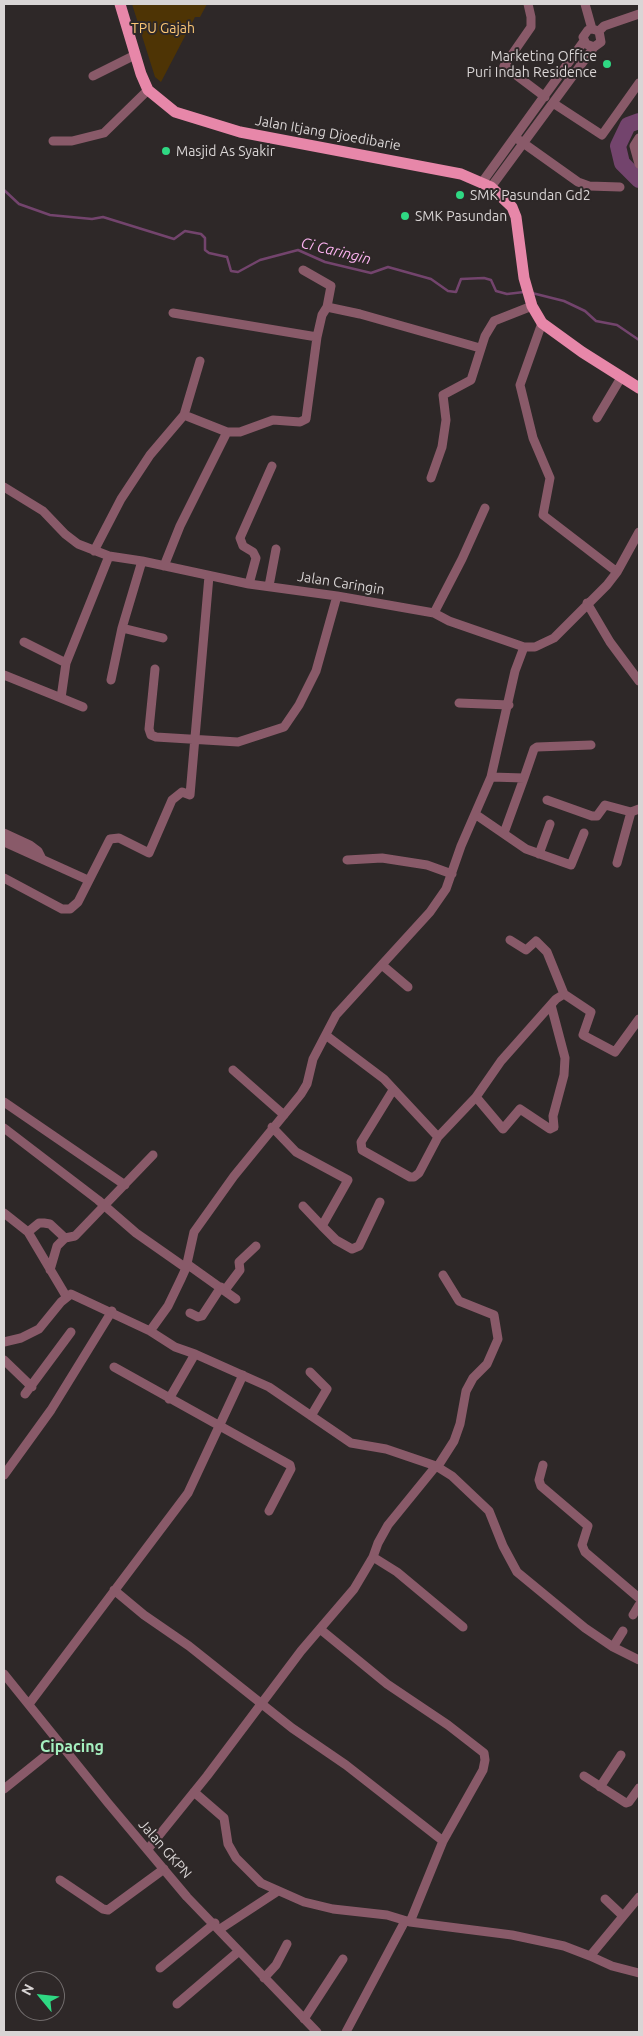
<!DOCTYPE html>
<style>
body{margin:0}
#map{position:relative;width:643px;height:2036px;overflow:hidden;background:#2e2828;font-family:Ubuntu,sans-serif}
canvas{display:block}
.frame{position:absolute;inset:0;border:5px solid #d9d5d5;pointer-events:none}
.north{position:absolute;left:15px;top:1971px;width:50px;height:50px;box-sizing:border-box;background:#2e2828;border:1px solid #726d6d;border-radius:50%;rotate:298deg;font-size:14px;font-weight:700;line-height:20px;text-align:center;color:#d9d5d5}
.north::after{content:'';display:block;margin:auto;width:18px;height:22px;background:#2fd883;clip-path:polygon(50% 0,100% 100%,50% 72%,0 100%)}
</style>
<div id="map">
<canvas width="643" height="2036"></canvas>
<div class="frame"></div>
<div class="north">N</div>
</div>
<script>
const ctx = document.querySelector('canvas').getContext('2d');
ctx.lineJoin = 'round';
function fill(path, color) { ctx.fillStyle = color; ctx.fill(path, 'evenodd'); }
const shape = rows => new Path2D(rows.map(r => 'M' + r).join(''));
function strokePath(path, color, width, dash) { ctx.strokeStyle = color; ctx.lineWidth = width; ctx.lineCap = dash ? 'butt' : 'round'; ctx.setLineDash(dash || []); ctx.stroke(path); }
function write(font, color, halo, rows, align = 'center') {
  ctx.font = font + ' Ubuntu,sans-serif'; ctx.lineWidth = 4; ctx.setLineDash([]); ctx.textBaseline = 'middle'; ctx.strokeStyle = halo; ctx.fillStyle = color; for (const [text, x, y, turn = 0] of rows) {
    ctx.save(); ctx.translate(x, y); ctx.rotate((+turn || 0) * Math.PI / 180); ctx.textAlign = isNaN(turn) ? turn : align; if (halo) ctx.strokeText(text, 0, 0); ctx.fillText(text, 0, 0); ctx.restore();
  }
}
fill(shape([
 [132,4,207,4,200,17,195,17,161,82,155,77]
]), '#4e3405');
strokePath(shape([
 [4,190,19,204,50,215,92,219,103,217,174,239,185,231,201,234,205,238,205,250,209,253,227,257,231,271,238,272,260,260,298,250,325,262,371,273,388,267,431,279,448,291,456,292,461,279,484,278,491,280,496,291,507,294,524,292],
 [532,293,564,301,585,311,596,321,617,325,639,340]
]), '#73446d', 2.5);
strokePath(shape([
 [639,121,628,125,618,146,622,163,639,180]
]), '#73446d', 16);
strokePath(shape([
 [528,4,531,17,531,27,504,66,545,97],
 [585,4,592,29],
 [599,31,604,26,639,14],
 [93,76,135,55],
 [553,103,602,135,639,83],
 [639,138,634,146,639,164],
 [519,140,578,182,589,186,620,187],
 [53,141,72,141,104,133,148,90],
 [483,181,584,41],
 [491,187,594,47,601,42,599,31,592,29,588,30,583,37,586,44,594,47],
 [303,270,331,286,327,307],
 [173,313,317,337],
 [542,323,520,385,533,438,550,478,543,515,617,572],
 [184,415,200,361],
 [597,418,622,376],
 [431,478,442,447,446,420,443,395,471,380,485,336,494,321,532,306],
 [4,487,43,511,65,534,78,544,109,556,142,561,249,584,337,596,434,613,449,621,524,647,535,647,554,638,607,585,617,572,639,532],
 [94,551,121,499,150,455,184,415,227,432,240,432,273,420,300,422,306,419,317,337,322,315,327,307,360,314,480,348],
 [142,561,122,628,163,638],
 [164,566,180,526,227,432],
 [249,584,256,558,253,552,243,546,240,538,272,466],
 [269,586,276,549],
 [587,603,610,642,639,681],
 [434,613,462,559,485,508],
 [24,642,66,663],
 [155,669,149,729,151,735,156,737,238,742,284,727,299,705,316,671,337,596],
 [4,675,61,698,66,663,109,556],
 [111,680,122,628],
 [61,698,83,707],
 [459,703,509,705],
 [491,777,524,778,534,749,537,747,591,745],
 [547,800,592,816,597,816,605,805,631,812,639,809],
 [475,814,526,849,571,865,584,833],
 [4,833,30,845,38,851,42,859],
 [504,833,524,778],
 [4,842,88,880],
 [539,854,550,824],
 [347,860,382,858,427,865,452,874],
 [617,863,631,812],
 [4,878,62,909,70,909,78,902,110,839,119,838,149,853,172,800,182,792,190,795,209,576],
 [510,940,526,950,536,941,547,952,564,994,591,1012,583,1035,615,1052,639,1019],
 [382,965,408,987],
 [327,1036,384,1079,438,1137],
 [233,1070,284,1115],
 [393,1090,361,1142,362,1150,410,1177,414,1177,419,1173,438,1137,476,1097,501,1061,556,999,564,994],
 [476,1097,503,1129,520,1109,550,1129,554,1127,553,1116,564,1075,565,1058,551,1005],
 [4,1102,125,1185],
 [272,1127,296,1152,348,1180,322,1226,336,1240,352,1249,359,1246,380,1202],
 [4,1128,98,1200,136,1233,186,1268],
 [303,1206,322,1226],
 [4,1213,28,1232,66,1296],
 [28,1232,39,1223,44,1223,50,1224,65,1238,75,1236,153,1155],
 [187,1264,236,1299],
 [50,1270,57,1246,65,1238],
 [225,1290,240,1270,239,1262,256,1246],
 [190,1313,198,1317,202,1316,221,1287],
 [150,1331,175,1347,195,1354,269,1387,351,1443,386,1449,436,1466,452,1476,489,1511,503,1546,517,1572,585,1628,613,1647,639,1660],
 [4,1342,21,1338,39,1329,61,1302,71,1294,150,1331,168,1306,181,1279,186,1268,194,1232,234,1176,301,1094,307,1084,313,1059,336,1015,430,912,446,889,461,846,491,777,515,671,524,647],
 [4,1360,32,1387],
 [114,1367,290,1465,291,1469,269,1511],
 [310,1372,327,1389,311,1416],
 [25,1394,71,1332],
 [169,1399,195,1354],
 [543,1465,539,1480,541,1486,588,1526,582,1545,585,1552,639,1598],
 [438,1466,454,1441,460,1424,466,1391,473,1378,487,1364,498,1339,494,1315,459,1301,443,1275],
 [4,1475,51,1410,112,1311],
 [373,1557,397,1572,463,1627],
 [114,1590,144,1615,189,1646,292,1728,346,1765,443,1841],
 [633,1615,639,1605],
 [320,1629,387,1684,448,1725,484,1753,485,1760,483,1770,443,1841,410,1922],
 [613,1647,623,1631],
 [4,1674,108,1803,187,1897,317,2032],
 [29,1704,188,1493,243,1375],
 [584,1776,626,1803,629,1802,639,1788],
 [600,1787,621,1755],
 [4,1789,60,1744],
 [194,1792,224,1818,228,1844,236,1858,261,1883,304,1902,333,1909,387,1915,410,1922,512,1935,564,1946,590,1956,639,1897],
 [148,1849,207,1776,301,1651,354,1589,373,1557,378,1543,388,1525,436,1466],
 [60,1880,103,1909,108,1910,164,1869],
 [605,1899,623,1916],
 [220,1929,278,1891],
 [590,1956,612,1966,639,1973],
 [160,1968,215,1923],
 [264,1978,276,1965,287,1944],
 [177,2004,239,1951],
 [304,2019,343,1959],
 [346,2032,405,1921]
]), '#895a69', 9);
strokePath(shape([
 [120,4,141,74,148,90,175,112,240,132,461,174,491,187,512,207,516,217,524,278,532,306,542,323,582,352,639,388]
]), '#e787a9', 11);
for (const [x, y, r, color] of [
 [607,64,5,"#2fd883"],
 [166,151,5,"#2fd883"],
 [460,195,5,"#2fd883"],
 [405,216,5,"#2fd883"]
]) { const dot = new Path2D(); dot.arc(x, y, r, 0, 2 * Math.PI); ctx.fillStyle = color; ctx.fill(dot); strokePath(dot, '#2e2828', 2); }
write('14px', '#fcc776', '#2e2828', [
 ["TPU Gajah",163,28]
]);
write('14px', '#d9d5d5', '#2e2828', [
 ["Marketing Office",597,56,"right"],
 ["Puri Indah Residence",597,72,"right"],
 ["Masjid As Syakir",176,151],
 ["SMK Pasundan Gd2",470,195],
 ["SMK Pasundan",415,216]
], 'left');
write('14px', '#d9d5d5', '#2e2828', [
 ["Jalan Itjang Djoedibarie",328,133,10],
 ["Jalan Caringin",341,583,9],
 ["Jalan GKPN",165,1849,49]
]);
write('italic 15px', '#fbb2f0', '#2e2828', [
 ["Ci Caringin",336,251,14]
]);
write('bold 16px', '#a5efbf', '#2e2828', [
 ["Cipacing",72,1747]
]);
</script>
